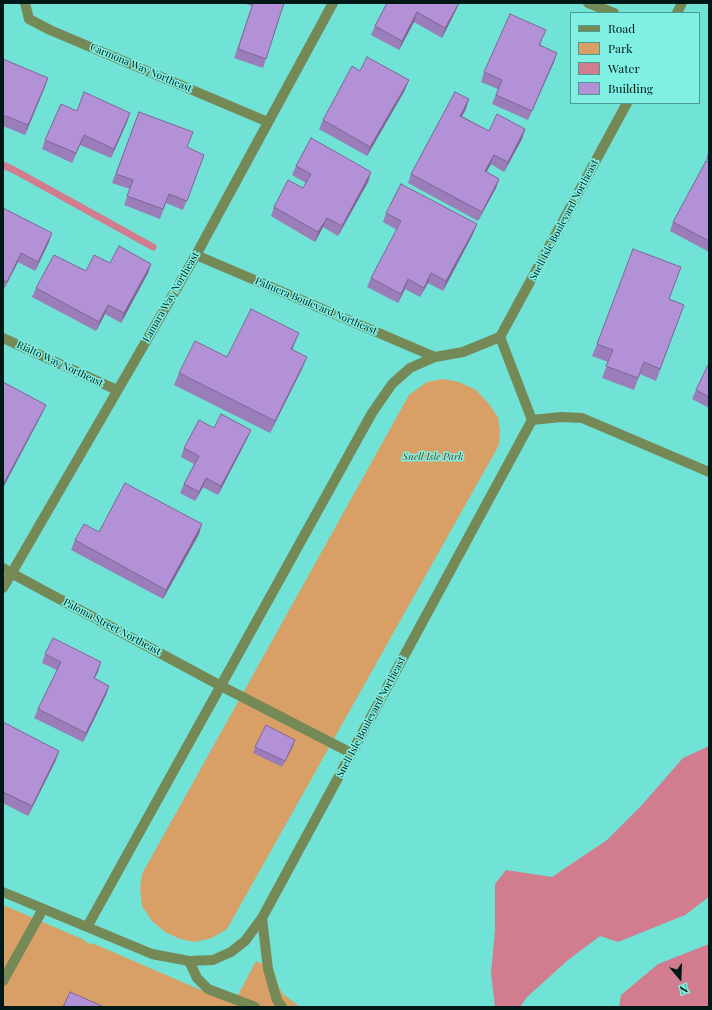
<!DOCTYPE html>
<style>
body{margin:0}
#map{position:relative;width:712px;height:1010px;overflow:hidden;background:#71e2d6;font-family:"Playfair Display",serif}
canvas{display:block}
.frame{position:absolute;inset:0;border:4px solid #011916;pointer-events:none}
.legend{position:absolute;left:570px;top:12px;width:130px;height:92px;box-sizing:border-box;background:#7ff0e3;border:1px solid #4d9a91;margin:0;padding:5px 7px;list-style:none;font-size:12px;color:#011916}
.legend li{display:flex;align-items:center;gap:8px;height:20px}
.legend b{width:20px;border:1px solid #4d9a91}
.north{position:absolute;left:660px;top:958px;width:40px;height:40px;-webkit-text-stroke:3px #7ff0e3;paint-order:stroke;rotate:161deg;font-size:11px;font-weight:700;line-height:16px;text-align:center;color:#011916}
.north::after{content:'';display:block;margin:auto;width:14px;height:18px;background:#011916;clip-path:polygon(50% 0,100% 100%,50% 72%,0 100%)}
</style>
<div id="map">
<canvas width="712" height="1010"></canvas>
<div class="frame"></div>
<ul class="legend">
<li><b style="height:5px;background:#758957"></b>Road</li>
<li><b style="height:11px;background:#d8a067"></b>Park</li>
<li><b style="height:11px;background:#d17c8f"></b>Water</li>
<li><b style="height:11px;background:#b391d7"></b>Building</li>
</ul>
<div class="north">N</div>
</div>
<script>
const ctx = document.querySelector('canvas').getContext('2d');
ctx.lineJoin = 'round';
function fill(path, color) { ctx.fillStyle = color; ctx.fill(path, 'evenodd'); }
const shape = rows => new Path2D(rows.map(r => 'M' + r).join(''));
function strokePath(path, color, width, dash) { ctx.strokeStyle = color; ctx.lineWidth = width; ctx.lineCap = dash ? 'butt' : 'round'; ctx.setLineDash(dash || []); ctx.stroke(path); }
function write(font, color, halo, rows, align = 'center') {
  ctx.font = font + ' "Playfair Display",serif'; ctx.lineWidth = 3; ctx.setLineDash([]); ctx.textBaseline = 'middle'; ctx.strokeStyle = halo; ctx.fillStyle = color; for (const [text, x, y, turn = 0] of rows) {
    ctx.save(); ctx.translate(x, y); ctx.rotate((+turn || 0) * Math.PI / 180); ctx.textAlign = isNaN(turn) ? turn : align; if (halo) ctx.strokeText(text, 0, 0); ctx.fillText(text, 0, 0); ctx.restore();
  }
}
fill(shape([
 [443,379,459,382,476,390,489,404,498,417,500,432,499,445,227,929,212,938,195,942,180,939,165,932,152,921,142,906,140,889,142,874,409,395,427,382],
 [3,905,82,939,91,945,92,943,224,1000,238,995,256,961,273,969,279,988,283,994,300,1007,3,1007]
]), '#d8a067');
fill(shape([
 [709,746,709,896,705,900,685,915,618,942,600,936,568,960,527,997,520,1007,495,1007,491,973,495,930,495,884,506,870,552,877,607,840,641,806,683,758],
 [709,944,709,1007,619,1007,621,995,658,964]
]), '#d17c8f');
strokePath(shape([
 [3,165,14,170,153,247]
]), '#d17c8f', 7);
strokePath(shape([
 [262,918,268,969,277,1000,282,1007],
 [189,961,197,978,208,989,255,1007],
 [3,981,43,909]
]), '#758957', 10);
strokePath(shape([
 [25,3,29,19,50,30,268,122],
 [588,3,614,13],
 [196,255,435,357],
 [3,338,117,390],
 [532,420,561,417,582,418,709,472],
 [3,568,11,573,221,686,351,753],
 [3,588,196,255,333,3]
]), '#758957', 10);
strokePath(shape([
 [677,13,682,3],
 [3,892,152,954,189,961,213,960,231,952,245,941,262,918,532,420,500,337],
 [87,927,372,413,392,384,410,368,435,357,463,352,500,337,627,103]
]), '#758957', 10);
fill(shape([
 [243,3,284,3,263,68,234,58,252,6],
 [387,3,459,3,456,10,442,38,414,22,399,50,371,35,375,26],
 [542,40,540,45,557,53,554,62,528,120,492,104,498,89,481,82,484,72],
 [3,59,48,78,25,135,3,126],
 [360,71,405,90,367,156,319,129,323,120],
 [466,109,462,116,489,131,525,129,522,139,504,172,491,164,486,172,499,179,496,188,478,221,408,183,411,174],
 [77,111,130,113,127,122,111,158,80,145,72,163,42,149,45,140],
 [139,112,187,148,204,155,183,210,166,203,160,219,124,205,130,189,112,183],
 [709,150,709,161,706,159],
 [709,162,709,252,670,231,673,222],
 [296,166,371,172,368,182,338,236,323,227,315,242,271,216,274,207,303,188,306,183,292,175],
 [3,208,49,242,35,271,18,262,3,291],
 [386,213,477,224,473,234,443,291,428,283,420,297,405,289,398,303,367,287,371,278,397,230,383,222],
 [110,263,151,264,148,273,121,323,105,314,96,331,32,297,36,288],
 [669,299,684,305,656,381,640,374,634,390,602,378,608,362,592,356,597,344],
 [294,345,292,350,302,369,270,433,174,385,179,373,227,357],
 [709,363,709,408,692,399,696,390],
 [214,428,251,430,247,439,218,495,203,487,195,501,180,493,184,484,194,464,181,457,184,448],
 [99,532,199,534,163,599,71,550,75,540],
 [45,654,98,672,94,678,109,686,106,695,83,742,34,718,38,709,57,670,42,663],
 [3,722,56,760,28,816,3,803],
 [293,746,282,767,253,753,255,747]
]), '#9a7db9');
fill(shape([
 [459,3,456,10,442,38,445,28],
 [417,12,414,22,399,50,402,41],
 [557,53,554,62,528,120,532,111],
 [48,78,45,87,25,135,28,125],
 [409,80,405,90,367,156,370,147],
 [469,99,466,109,457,125,460,116],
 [130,113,127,122,111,158,114,149],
 [525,129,522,139,504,172,508,162],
 [84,135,80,145,72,163,76,153],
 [494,155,491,164,482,180,485,171],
 [371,172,368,182,338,236,342,226],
 [499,179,496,188,478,221,482,212],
 [327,218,323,227,315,242,318,232],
 [477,224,473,234,443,291,446,281],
 [52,233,49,242,35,271,38,262],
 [21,253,18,262,3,291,7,282],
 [151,264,148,273,121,323,124,313],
 [431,273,428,283,420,297,424,288],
 [408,279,405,289,398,303,401,294],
 [108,305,105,314,96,331,99,322],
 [299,333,294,345,286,361,291,349],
 [307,357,302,369,270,433,275,421],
 [46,405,42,414,3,488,4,483],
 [251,430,247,439,218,495,221,486],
 [206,478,203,487,195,501,199,492],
 [202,524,199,534,163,599,166,590],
 [101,662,98,672,90,687,94,678],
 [109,686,106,695,83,742,86,733],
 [295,740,293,746,282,767,285,761],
 [59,751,56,760,28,816,32,806]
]), '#7d6696');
const building = shape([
 [253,3,284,3,266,59,238,49,253,3],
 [387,3,459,3,445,28,417,12,402,41,375,26,387,3],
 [510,14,546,30,539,45,557,53,532,111,496,95,502,80,484,72,510,14],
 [367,57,409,80,370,147,323,120,352,66,360,71,367,57],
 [3,59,48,78,28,125,3,115,3,59],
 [84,92,130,113,114,149,84,135,76,153,45,140,61,104,77,111,84,92],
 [455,92,469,99,460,116,489,131,497,114,525,129,508,162,494,155,485,171,499,179,482,212,411,174,455,92],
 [139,112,193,132,187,147,204,155,187,201,169,194,163,209,127,196,133,180,116,174,139,112],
 [311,138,371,172,342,226,327,218,318,232,274,207,288,180,303,188,311,174,296,166,311,138],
 [706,161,709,162,709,241,673,222,706,161],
 [401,184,477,224,446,281,431,273,424,288,408,279,401,294,371,278,401,221,386,213,401,184],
 [3,208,52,233,38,262,21,253,7,282,3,280,3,208],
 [119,246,151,264,124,313,108,305,99,322,36,288,54,255,86,271,94,255,110,263,119,246],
 [633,249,681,267,669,299,684,305,660,369,644,362,638,378,606,366,613,350,597,344,633,249],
 [251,309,299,333,291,349,307,357,275,421,179,373,195,341,227,357,251,309],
 [709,363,709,397,696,390,709,363],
 [3,382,46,405,4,483,3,482,3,382],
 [221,414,251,430,221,486,206,478,199,492,184,484,199,456,184,448,199,420,214,428,221,414],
 [125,483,202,524,166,590,75,540,84,524,99,532,125,483],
 [53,638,101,662,94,678,109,686,86,733,38,709,61,662,45,654,53,638],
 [3,722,59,751,32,806,3,792,3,722],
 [266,725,295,740,285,761,255,747,266,725],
 [70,992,104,1007,63,1007,70,992]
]);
fill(building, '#b391d7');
strokePath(building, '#7d6696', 1);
write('10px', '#011916', '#7ff0e3', [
 ["Carmona Way Northeast",141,68,23],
 ["Snell Isle Boulevard Northeast",564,220,-62],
 ["Lamara Way Northeast",171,297,-60],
 ["Palmera Boulevard Northeast",316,306,23],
 ["Rialto Way Northeast",60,364,25],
 ["Paloma Street Northeast",112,627,28],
 ["Snell Isle Boulevard Northeast",371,717,-62]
]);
write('italic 10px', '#6b4314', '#7ff0e3', [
 ["Snell Isle Park",433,457]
]);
</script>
